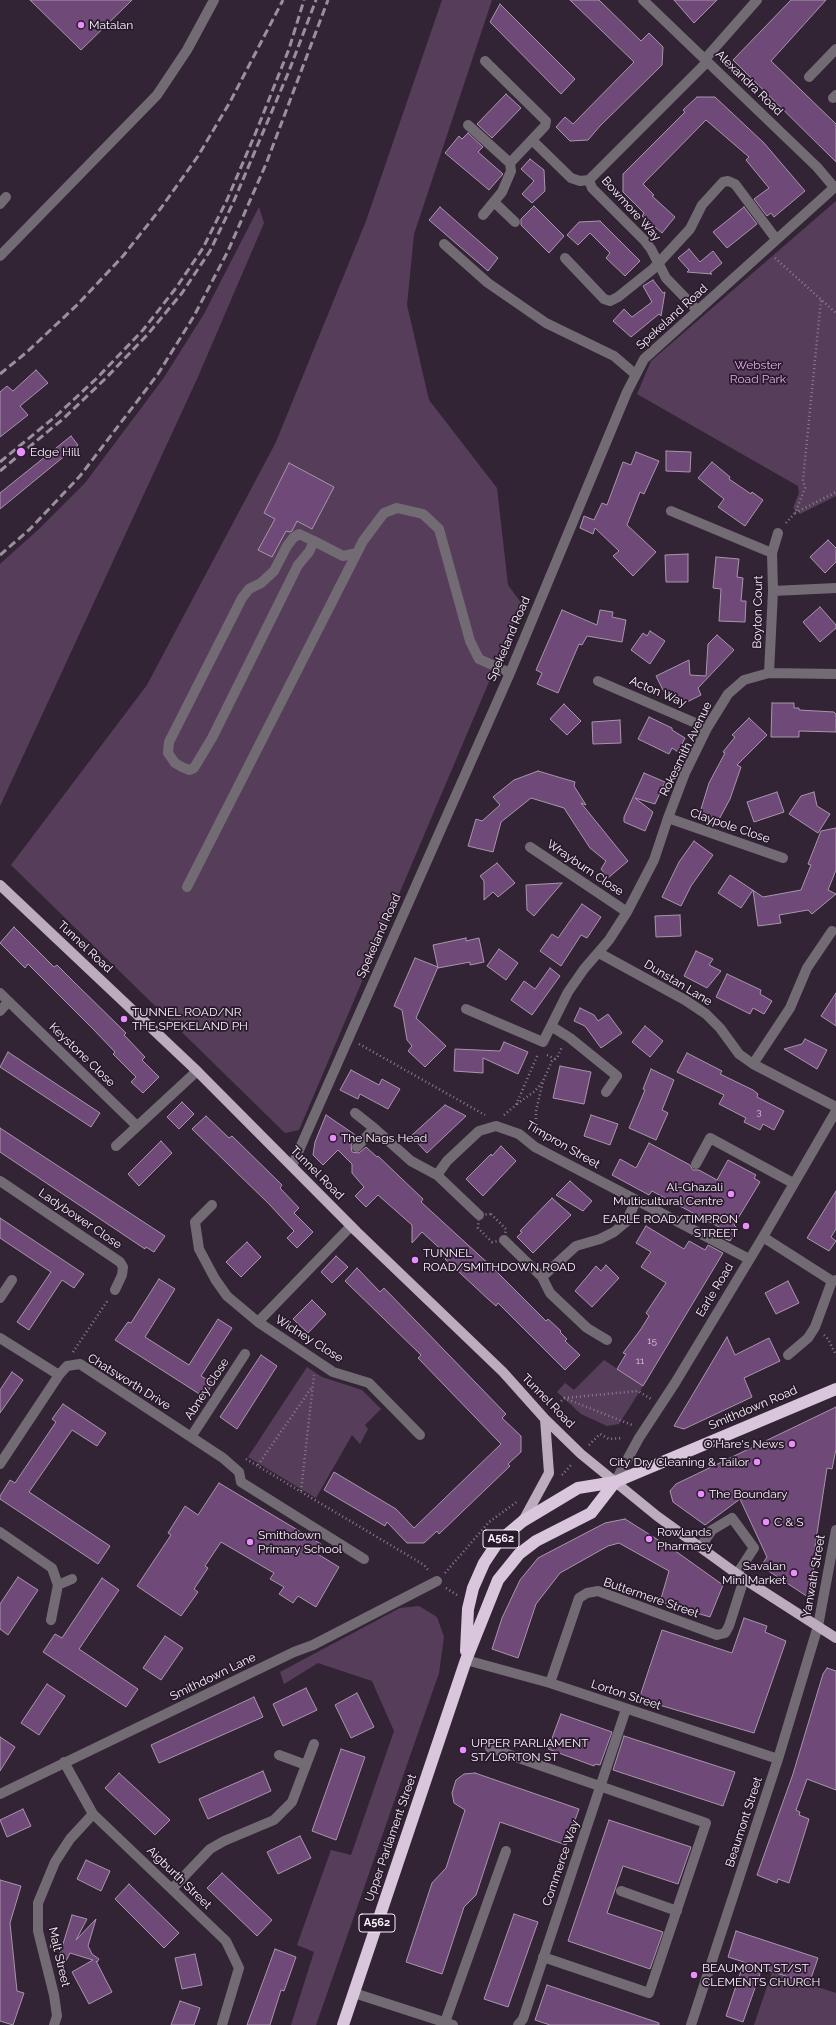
<!DOCTYPE html>
<style>
body{margin:0}
canvas{display:block;background:#322435}
</style>
<canvas width="836" height="2025"></canvas>
<script>
const ctx = document.querySelector('canvas').getContext('2d');
ctx.lineJoin = 'round';
function fill(path, color) { ctx.fillStyle = color; ctx.fill(path, 'evenodd'); }
const shape = rows => new Path2D(rows.map(r => 'M' + r).join(''));
function strokePath(path, color, width, dash) { ctx.strokeStyle = color; ctx.lineWidth = width; ctx.lineCap = dash ? 'butt' : 'round'; ctx.setLineDash(dash || []); ctx.stroke(path); }
function write(font, color, halo, rows, align = 'center') {
  ctx.font = font + ' Raleway,sans-serif'; ctx.lineWidth = 3.5; ctx.setLineDash([]); ctx.textBaseline = 'middle'; ctx.strokeStyle = halo; ctx.fillStyle = color; for (const [text, x, y, turn = 0] of rows) {
    ctx.save(); ctx.translate(x, y); ctx.rotate((+turn || 0) * Math.PI / 180); ctx.textAlign = isNaN(turn) ? turn : align; if (halo) ctx.strokeText(text, 0, 0); ctx.fillText(text, 0, 0); ctx.restore();
  }
}
fill(shape([
 [442,0,492,0,414,234,407,305,429,400,497,488,508,585,522,604,299,1130,285,1133,11,865,147,685,276,442,366,221],
 [836,201,836,496,800,514,793,508,799,493,798,486,637,394,651,361],
 [259,207,264,223,197,379,0,806,0,564,39,529,85,483,163,379,204,314],
 [604,1360,643,1386,619,1424,607,1426,581,1414,557,1392,565,1383,574,1390],
 [307,1367,322,1377,362,1390,381,1409,365,1425,368,1429,360,1444,352,1435,316,1498,248,1457],
 [419,1606,437,1617,444,1637,439,1673,316,2025,291,2025,314,1952,297,1945,331,1850,351,1855,394,1731,372,1681,318,1663,284,1684,280,1672,400,1608],
 [772,1972,836,1993,836,2025,754,2025]
]), '#563e5b');
const building = shape([
 [30,0,132,0,81,50,30,0],
 [570,0,599,0,641,41,649,33,663,47,662,65,600,126,588,140,570,141,556,127,565,117,573,124,634,62,570,0],
 [674,0,717,0,694,23,674,0],
 [791,0,826,0,771,61,836,124,836,162,733,60,791,0],
 [500,4,575,79,561,94,490,22,500,4],
 [506,94,521,108,492,138,477,124,506,94],
 [697,97,715,97,764,143,805,191,774,217,771,213,767,216,754,199,769,188,746,160,749,157,706,120,643,184,654,195,652,196,675,217,662,233,642,216,644,213,623,192,623,174,685,112,683,110,697,97],
 [468,133,483,147,478,152,503,174,489,190,445,153,459,136,462,139,468,133],
 [530,159,544,170,545,191,532,203,522,194,534,181,521,169,530,159],
 [534,206,564,236,549,253,521,225,521,219,534,206],
 [440,207,498,258,488,271,429,220,440,207],
 [744,207,757,224,727,248,713,232,744,207],
 [600,221,640,261,625,276,606,258,610,253,590,233,578,245,567,235,579,222,600,221],
 [689,249,700,262,713,251,722,263,710,273,712,274,687,272,689,270,678,258,689,249],
 [653,280,663,293,665,292,661,316,659,314,631,337,613,321,624,309,632,317,652,302,643,286,653,280],
 [36,370,48,383,20,406,28,415,0,437,0,392,7,386,13,391,36,370],
 [71,436,78,445,0,509,0,493,71,436],
 [666,451,691,452,690,472,666,471,666,451],
 [636,452,659,461,644,494,640,492,627,525,656,552,633,576,613,556,619,551,595,528,593,534,580,528,584,516,594,520,602,503,607,505,623,462,631,465,636,452],
 [712,462,730,477,729,479,751,494,752,492,763,500,745,526,718,507,724,499,698,478,712,462],
 [289,463,334,487,312,529,297,521,292,531,290,532,286,531,272,557,258,550,275,519,264,513,289,463],
 [828,540,836,548,836,562,825,573,810,557,828,540],
 [688,554,688,582,666,582,665,555,688,554],
 [716,557,739,559,737,577,743,578,741,601,746,601,745,622,719,621,721,589,713,588,716,557],
 [820,607,836,625,836,628,820,642,803,622,820,607],
 [562,610,597,625,600,610,613,612,612,617,626,620,622,642,587,636,582,645,579,644,558,693,537,684,542,673,536,670,562,610],
 [650,631,665,641,650,664,631,650,643,633,647,636,650,631],
 [717,635,734,650,698,688,701,695,681,705,676,694,667,698,656,676,689,660,690,675,706,676,708,644,717,635],
 [772,703,794,703,794,708,799,708,799,710,834,712,836,714,836,732,799,731,799,737,771,737,772,703],
 [564,704,581,721,567,735,550,719,564,704],
 [649,717,672,728,672,730,685,738,678,752,672,748,669,754,638,739,649,717],
 [749,718,767,735,737,765,741,767,730,799,716,825,698,819,709,783,725,753,723,752,735,737,732,735,749,718],
 [620,720,621,743,593,744,592,722,620,720],
 [538,771,575,782,574,786,586,805,581,803,628,861,608,878,601,869,606,861,590,848,564,808,531,798,501,822,493,852,468,846,476,819,482,821,500,805,493,797,514,780,538,771],
 [644,773,665,782,655,804,635,798,653,812,645,831,624,822,624,817,644,773],
 [777,792,784,812,754,822,747,802,777,792],
 [814,792,817,806,830,814,818,833,789,814,801,796,814,792],
 [836,828,836,870,828,890,836,894,812,914,808,910,779,915,781,923,758,926,753,890,741,908,718,893,730,875,763,897,801,890,811,865,808,864,821,831,836,828],
 [694,841,713,855,691,886,681,906,662,897,679,862,694,841],
 [497,863,515,883,498,897,493,892,484,900,484,881,480,876,497,863],
 [562,883,534,916,527,910,526,885,562,883],
 [582,904,601,917,587,938,581,935,561,966,540,951,552,934,558,938,582,904],
 [680,915,681,936,656,937,655,916,680,915],
 [14,927,54,967,57,965,74,982,126,1033,124,1035,145,1057,142,1060,159,1077,143,1093,131,1082,136,1077,113,1054,115,1052,93,1029,28,964,25,968,0,943,14,927],
 [466,938,466,941,479,938,484,962,470,965,470,962,438,968,433,945,466,938],
 [499,949,518,963,506,980,487,966,499,949],
 [696,951,713,959,709,965,721,971,707,988,684,976,696,951],
 [415,958,438,967,416,1018,446,1046,425,1067,408,1051,412,1046,407,1040,402,1010,394,1006,415,958],
 [550,968,560,976,532,1015,511,1000,524,981,535,989,550,968],
 [727,974,761,990,760,994,772,1001,764,1014,753,1008,750,1014,716,997,727,974],
 [836,993,836,1026,821,1016,836,993],
 [580,1008,594,1015,598,1021,608,1014,622,1033,601,1048,585,1026,574,1021,580,1008],
 [645,1026,663,1041,650,1057,632,1042,645,1026],
 [805,1039,827,1050,817,1069,784,1049,802,1044,805,1039],
 [504,1042,528,1052,518,1074,483,1058,483,1073,454,1071,455,1049,500,1051,504,1042],
 [8,1052,100,1113,91,1127,0,1067,8,1052],
 [687,1053,722,1071,720,1074,753,1090,758,1094,757,1097,784,1111,774,1130,763,1124,760,1130,744,1122,746,1118,719,1104,724,1095,677,1072,687,1053],
 [560,1066,591,1072,584,1104,553,1098,560,1066],
 [651,1069,674,1080,662,1110,668,1113,656,1140,629,1128,645,1090,643,1089,651,1069],
 [351,1070,379,1085,382,1079,400,1089,388,1109,360,1094,358,1099,340,1090,351,1070],
 [182,1102,194,1114,179,1129,167,1117,182,1102],
 [445,1105,466,1116,427,1153,411,1136,445,1105],
 [326,1115,354,1134,356,1138,351,1145,352,1152,359,1153,366,1147,377,1157,378,1156,423,1199,421,1202,491,1266,546,1321,548,1319,561,1331,560,1332,567,1339,565,1341,580,1355,565,1370,498,1303,496,1306,488,1299,445,1259,448,1256,422,1232,412,1243,412,1225,378,1195,366,1207,355,1196,364,1187,352,1173,352,1164,338,1150,323,1165,313,1155,315,1142,326,1115],
 [591,1115,618,1124,610,1145,584,1136,591,1115],
 [206,1116,229,1138,232,1136,282,1185,280,1188,299,1208,294,1213,313,1232,297,1248,287,1238,294,1231,269,1204,192,1129,206,1116],
 [0,1128,165,1236,154,1252,146,1247,145,1249,0,1152,0,1128],
 [161,1141,172,1153,139,1186,128,1174,161,1141],
 [649,1143,690,1165,693,1170,699,1170,717,1180,728,1160,756,1175,754,1178,760,1182,734,1225,737,1228,730,1241,715,1234,719,1227,652,1191,649,1195,612,1175,620,1159,636,1168,649,1143],
 [501,1146,516,1161,483,1196,466,1179,491,1154,492,1156,501,1146],
 [570,1181,592,1201,583,1211,556,1195,570,1181],
 [836,1191,836,1229,831,1237,836,1241,829,1251,807,1238,836,1191],
 [552,1198,571,1215,533,1253,517,1237,522,1232,520,1231,552,1198],
 [0,1218,84,1274,74,1288,62,1280,29,1330,17,1322,51,1272,0,1238,0,1218],
 [646,1226,684,1249,689,1241,705,1250,708,1245,723,1253,643,1386,617,1369,626,1354,623,1353,641,1329,649,1316,646,1313,666,1283,641,1267,651,1252,636,1243,646,1226],
 [247,1242,261,1257,241,1277,226,1262,247,1242],
 [336,1256,348,1267,332,1283,321,1272,336,1256],
 [606,1265,619,1278,592,1307,575,1291,596,1266,601,1271,606,1265],
 [357,1268,380,1292,384,1288,506,1414,502,1418,521,1436,521,1452,508,1464,510,1466,439,1534,437,1531,424,1543,407,1543,387,1522,385,1526,324,1490,334,1472,396,1509,414,1528,501,1444,418,1358,421,1355,345,1281,357,1268],
 [159,1279,175,1289,145,1337,189,1365,218,1319,232,1328,201,1376,213,1383,204,1397,115,1340,128,1322,131,1323,159,1279],
 [788,1281,799,1303,776,1314,765,1293,788,1281],
 [312,1300,326,1314,308,1333,293,1319,312,1300],
 [727,1337,735,1355,769,1338,780,1361,744,1378,752,1397,684,1429,674,1426,727,1337],
 [261,1355,277,1366,237,1429,220,1417,261,1355],
 [12,1372,23,1380,0,1413,0,1390,12,1372],
 [63,1404,106,1433,97,1446,72,1430,29,1492,110,1546,98,1564,0,1499,0,1496,10,1480,15,1483,56,1422,52,1419,63,1404],
 [836,1407,836,1449,832,1469,827,1468,814,1553,818,1553,813,1571,815,1573,811,1599,761,1566,767,1557,740,1499,705,1525,673,1502,670,1491,676,1484,836,1407],
 [219,1483,321,1544,316,1553,339,1567,316,1607,298,1596,293,1603,279,1594,284,1587,270,1579,274,1573,221,1542,205,1566,208,1568,194,1589,198,1592,181,1616,137,1586,171,1535,168,1533,185,1506,198,1515,219,1483],
 [625,1519,674,1550,723,1585,710,1617,660,1602,669,1571,619,1543,608,1546,560,1573,536,1604,518,1658,492,1649,502,1618,520,1580,538,1558,605,1523,625,1519],
 [18,1577,38,1590,8,1635,0,1629,0,1604,18,1577],
 [102,1578,119,1590,79,1649,138,1689,126,1707,43,1652,55,1634,62,1638,102,1578],
 [744,1618,767,1626,765,1632,786,1641,754,1733,639,1699,662,1630,732,1653,744,1618],
 [165,1636,183,1648,161,1680,143,1668,165,1636],
 [827,1668,836,1671,836,1790,807,1779,796,1810,800,1812,799,1815,809,1819,789,1883,778,1879,777,1883,757,1875,793,1774,823,1674,827,1668],
 [47,1684,65,1696,39,1735,21,1723,47,1684],
 [306,1688,317,1710,283,1726,273,1704,306,1688],
 [357,1693,374,1727,351,1738,335,1705,357,1693],
 [254,1697,263,1717,159,1763,151,1745,254,1697],
 [561,1714,612,1732,600,1765,595,1764,594,1766,548,1749,561,1714],
 [624,1736,735,1772,723,1806,613,1770,624,1736],
 [0,1737,15,1747,0,1771,0,1737],
 [341,1749,365,1757,336,1840,312,1831,341,1749],
 [263,1771,271,1791,208,1819,199,1799,263,1771],
 [119,1773,170,1820,155,1835,105,1788,119,1773],
 [475,1773,579,1809,566,1845,500,1822,476,1895,464,1907,442,1974,406,1962,432,1883,446,1868,465,1810,454,1803,452,1793,456,1780,464,1774,475,1773],
 [23,1809,31,1826,7,1837,0,1820,23,1809],
 [609,1820,691,1847,678,1884,623,1866,607,1913,663,1932,650,1969,568,1941,609,1820],
 [300,1836,311,1858,278,1874,267,1852,300,1836],
 [86,1860,110,1871,101,1891,77,1879,86,1860],
 [222,1873,272,1920,257,1936,207,1888,222,1873],
 [0,1880,21,1886,10,1923,17,1991,24,1993,13,2025,0,2021,0,1880],
 [129,1884,179,1933,164,1948,115,1899,129,1884],
 [514,1914,538,1922,508,2007,484,1999,514,1914],
 [72,1915,87,1919,76,1940,96,1919,88,1946,92,1954,99,1959,97,1962,96,1961,112,1992,89,2004,72,1972,93,1960,70,1953,64,1965,57,1962,61,1950,50,1947,51,1944,63,1944,72,1915],
 [736,1931,818,1958,809,1984,762,1968,743,2022,726,2016,744,1962,728,1957,736,1931],
 [275,1949,296,1957,284,1991,281,1990,270,2025,247,2025,275,1949],
 [195,1954,202,1985,182,1989,175,1958,195,1954],
 [547,1985,659,2023,659,2025,550,2025,535,2020,547,1985],
 [180,2001,200,2008,194,2025,171,2025,180,2001]
]);
fill(building, '#6f4977');
strokePath(building, '#a796ab', 1);
strokePath(shape([
 [775,258,836,313],
 [795,513,836,492],
 [786,523,795,513,805,488,803,480,821,300],
 [359,1044,485,1115],
 [547,1055,555,1059],
 [517,1104,535,1091,543,1081],
 [504,1115,516,1105,538,1054],
 [536,1131,536,1111,543,1081,552,1061,557,1058,562,1047],
 [491,1214,506,1229,504,1240,492,1242,478,1228,479,1215,491,1214],
 [824,1335,828,1339,836,1355],
 [73,1352,108,1300],
 [564,1398,638,1391,651,1399],
 [553,1410,564,1398,632,1425],
 [589,1445,600,1434,609,1439,623,1438],
 [246,1459,424,1565,429,1571],
 [258,1465,312,1387],
 [562,1475,572,1464],
 [301,1491,314,1375],
 [445,1573,489,1522,518,1501],
 [446,1588,457,1595]
]), '#8a7e8d', 2.5, [1, 3]);
strokePath(shape([
 [643,0,817,167,834,187],
 [705,59,757,0],
 [485,61,546,121,545,126,510,163],
 [809,77,836,49],
 [833,98,836,95],
 [468,125,510,163,511,171,502,192,483,215],
 [532,140,571,178,580,181,589,180,707,62],
 [589,180,592,188,644,240,651,249,666,278,698,311],
 [494,202,515,222],
 [0,204,6,197],
 [444,244,488,283,546,323,614,356,635,374],
 [0,256,157,95,187,50,214,0],
 [565,258,604,299,610,301,618,297,653,269,690,229,702,205,723,182,728,181,735,184,776,239],
 [671,511,772,553],
 [314,541,309,552,298,565,212,738,194,768,189,770,182,767,175,763,168,753,169,742,242,598,249,589,261,583,274,571,287,546,293,538,299,534,314,541,343,556,357,553],
 [773,591,836,588],
 [769,673,773,591,772,553,778,533],
 [598,681,707,728],
 [668,818,783,858],
 [530,847,627,912],
 [187,887,363,541,384,513,397,508,423,514,439,529,470,641,479,659,510,673],
 [599,953,685,1000,706,1014,720,1028,739,1054,753,1064,836,1107],
 [0,993,137,1126],
 [466,1009,543,1042,568,992,584,969,609,940,627,912,654,860,668,818,685,773,707,728,728,694,744,680,769,673,836,674],
 [0,1011,8,1002],
 [551,1026,570,1038,617,1076,606,1092],
 [753,1064,790,1008,807,968,832,931],
 [355,1113,374,1128,411,1161,437,1175,479,1215],
 [116,1146,197,1071],
 [357,1147,374,1128],
 [696,1164,710,1138,793,1183],
 [292,1166,510,673,627,392,644,359,836,186],
 [437,1175,447,1161,479,1131,496,1126,519,1134,535,1147,749,1259],
 [0,1181,120,1262,123,1267,122,1275,115,1290],
 [212,1205,195,1222,199,1249,215,1279,227,1296,258,1322,351,1226],
 [763,1237,832,1281,836,1280],
 [504,1240,542,1277,550,1293,587,1328,607,1340],
 [542,1277,576,1246,600,1239,614,1232,626,1222,636,1201],
 [0,1298,12,1280],
 [258,1322,333,1372,369,1383,420,1435],
 [0,1338,59,1375],
 [788,1355,808,1338,815,1327,832,1281],
 [191,1437,245,1354],
 [0,1464,59,1375,67,1366,80,1364,223,1458,239,1472,241,1482,364,1559],
 [615,1482,639,1438,675,1383,763,1237,836,1111],
 [0,1532,52,1568,58,1585,51,1620],
 [700,1547,712,1530,732,1518,754,1548,737,1574],
 [58,1585,72,1579],
 [466,1660,550,1683,778,1759],
 [550,1683,579,1598,587,1593,598,1591,717,1635,725,1633,729,1626,744,1579],
 [490,1748,706,1823,649,1993,543,1957],
 [279,1755,306,1765],
 [64,1762,93,1814,226,1941,239,1968,222,2025],
 [0,1794,294,1652,313,1645,437,1581],
 [172,1889,210,1849,224,1841,274,1820,292,1802,314,1744],
 [621,1891,677,1911],
 [354,1993,453,2025],
 [445,2022,506,1851],
 [54,2025,57,2016,54,1995,38,1931,38,1903,55,1862,70,1839,93,1814],
 [518,2025,523,2019,626,1709],
 [691,2025,778,1759,818,1626,836,1530]
]), '#726b74', 10);
strokePath(shape([
 [0,885,197,1071,357,1232,503,1372,545,1419,581,1454,657,1516,744,1579,836,1638],
 [523,1521,549,1473,545,1419]
]), '#bcacbe', 10);
strokePath(shape([
 [466,1651,468,1609,473,1588,484,1563,498,1542,523,1521,578,1488,615,1482,836,1389],
 [343,2025,466,1660,498,1580,519,1554,536,1541,591,1513,615,1482]
]), '#d9c6dc', 12);
strokePath(shape([
 [0,374,27,352,78,304,123,256,161,208,198,156,230,102,283,0],
 [0,462,56,416,96,379,143,330,176,288,203,248,227,200,256,132,289,49,304,0],
 [0,471,63,419,106,378,148,334,182,293,210,251,233,203,289,71,316,0],
 [0,555,30,529,80,476,158,374,194,316,228,251,266,164,328,0]
]), '#9b8f9e', 3, [8, 4]);
for (const [x, y, r, color] of [
 [81,25,4,"#ea8dfd"],
 [21,452,5,"#ea8dfd"],
 [124,1019,4,"#ea8dfd"],
 [333,1138,4,"#ea8dfd"],
 [731,1194,4,"#ea8dfd"],
 [746,1226,4,"#ea8dfd"],
 [415,1260,4,"#ea8dfd"],
 [792,1444,4,"#ea8dfd"],
 [757,1462,4,"#ea8dfd"],
 [701,1494,4,"#ea8dfd"],
 [766,1522,4,"#ea8dfd"],
 [649,1539,4,"#ea8dfd"],
 [250,1542,4,"#ea8dfd"],
 [794,1573,4,"#ea8dfd"],
 [463,1750,4,"#ea8dfd"],
 [694,1975,4,"#ea8dfd"]
]) { const dot = new Path2D(); dot.arc(x, y, r, 0, 2 * Math.PI); ctx.fillStyle = color; ctx.fill(dot); strokePath(dot, '#281a2a', 1.5); }
write('10px', '#d8c7dc', null, [
 ["3",759,1112],
 ["15",652,1341],
 ["11",640,1361]
]);
for (const [x, y, w] of [
 [501,1539,36],
 [377,1923,36]
]) { const box = new Path2D(); box.roundRect(x - w / 2, y - 9, w, 18, 3); ctx.fillStyle = '#281a2a'; ctx.fill(box); strokePath(box, '#fbf1fd', 1); }
write('bold 11px', '#fbf1fd', null, [
 ["A562",501,1539],
 ["A562",377,1923]
]);
write('12px', '#fbf1fd', '#281a2a', [
 ["Matalan",89,25],
 ["Edge Hill",30,452],
 ["TUNNEL ROAD/NR",132,1012],
 ["THE SPEKELAND PH",132,1026],
 ["The Nags Head",341,1138],
 ["Al-Ghazali",723,1187,"right"],
 ["Multicultural Centre",723,1201,"right"],
 ["EARLE ROAD/TIMPRON",738,1219,"right"],
 ["STREET",738,1233,"right"],
 ["TUNNEL",423,1253],
 ["ROAD/SMITHDOWN ROAD",423,1267],
 ["O'Hare's News",784,1444,"right"],
 ["City Dry Cleaning & Tailor",749,1462,"right"],
 ["The Boundary",709,1494],
 ["C & S",774,1522],
 ["Rowlands",657,1532],
 ["Pharmacy",657,1546],
 ["Smithdown",258,1535],
 ["Primary School",258,1549],
 ["Savalan",786,1566,"right"],
 ["Mini Market",786,1580,"right"],
 ["UPPER PARLIAMENT",471,1743],
 ["ST/LORTON ST",471,1757],
 ["BEAUMONT ST/ST",702,1968],
 ["CLEMENTS CHURCH",702,1982]
], 'left');
write('12px', '#fbf1fd', '#281a2a', [
 ["Alexandra Road",749,83,44],
 ["Bowmore Way",631,209,48],
 ["Spekeland Road",672,317,-42],
 ["Boyton Court",758,612,-89],
 ["Spekeland Road",509,639,-67],
 ["Acton Way",658,692,23],
 ["Rokesmith Avenue",686,749,-64],
 ["Claypole Close",730,826,19],
 ["Wrayburn Close",585,868,34],
 ["Spekeland Road",379,936,-66],
 ["Tunnel Road",85,947,43],
 ["Dunstan Lane",678,983,31],
 ["Keystone Close",82,1055,44],
 ["Timpron Street",563,1145,30],
 ["Tunnel Road",317,1173,45],
 ["Ladybower Close",80,1219,34],
 ["Earle Road",715,1290,-59],
 ["Widney Close",309,1339,32],
 ["Chatsworth Drive",129,1382,32],
 ["Abney Close",207,1389,-57],
 ["Tunnel Road",548,1401,46],
 ["Smithdown Road",753,1408,-23],
 ["Yanwath Street",814,1576,-80],
 ["Buttermere Street",651,1598,19],
 ["Smithdown Lane",213,1677,-26],
 ["Lorton Street",626,1695,18],
 ["Beaumont Street",744,1822,-72],
 ["Upper Parliament Street",391,1838,-71],
 ["Commerce Way",561,1863,-71],
 ["Aigburth Street",179,1878,44],
 ["Malt Street",59,1957,77]
]);
write('12px', '#e7acf3', '#281a2a', [
 ["Webster",758,365],
 ["Road Park",758,379]
]);
</script>
